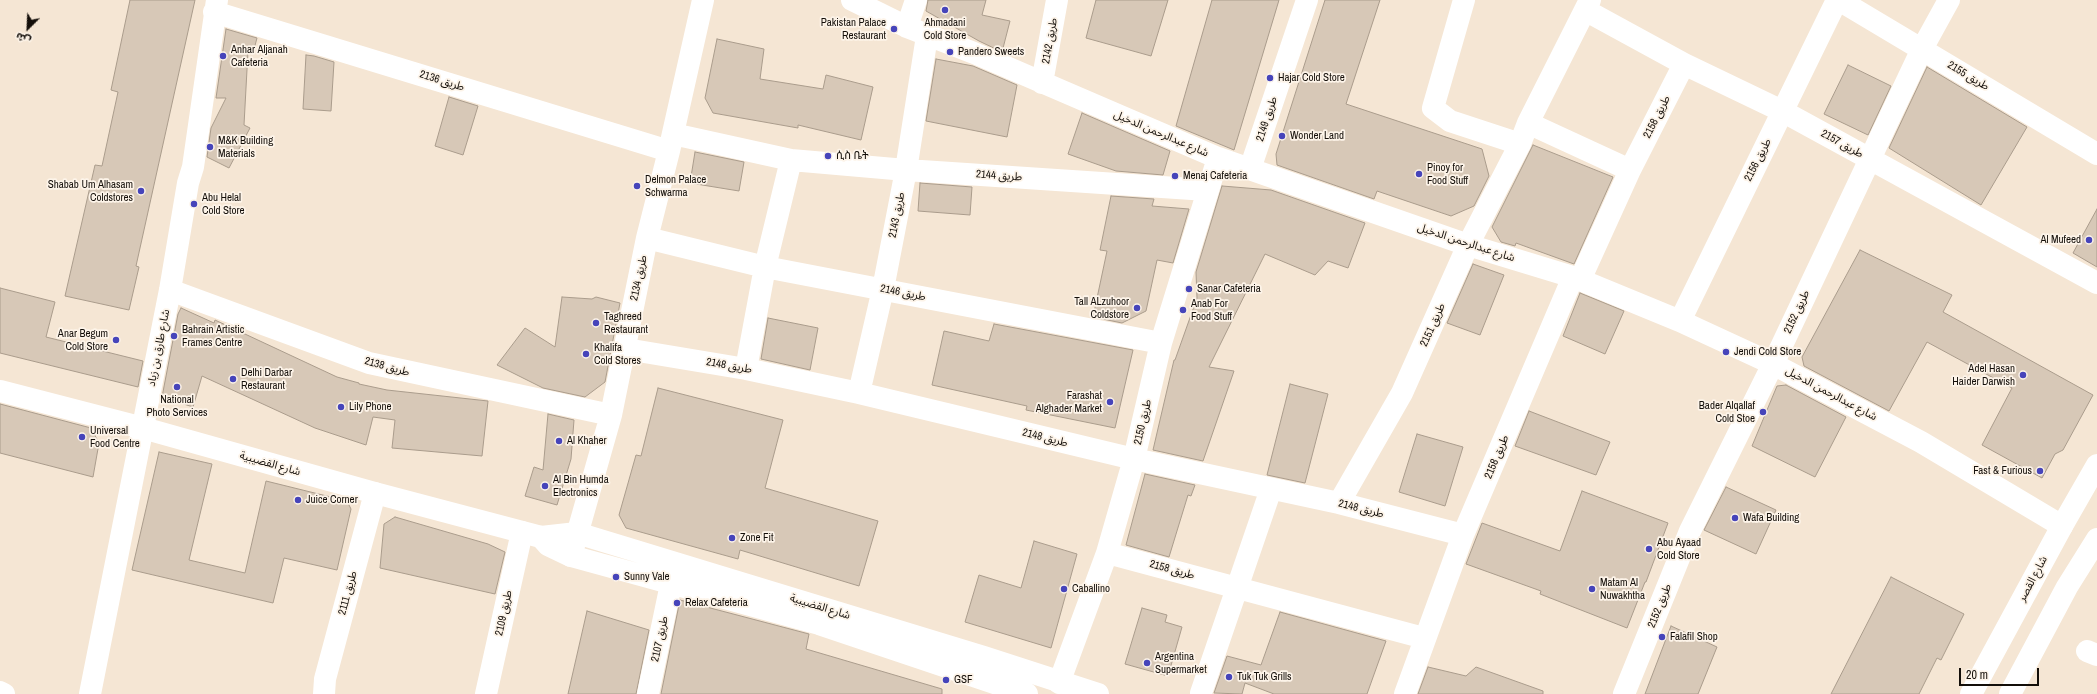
<!DOCTYPE html>
<meta charset="utf-8">
<style>
body{margin:0}
#map{position:relative;width:2097px;height:694px;overflow:hidden;background:#f5e6d4;font-family:"Archivo Narrow","Noto Sans Arabic",sans-serif}
canvas{display:block}
.north{position:absolute;left:8px;top:8px;width:40px;height:40px;-webkit-text-stroke:3px #fdf4e9;paint-order:stroke;rotate:204deg;font-size:11px;font-weight:700;line-height:16px;text-align:center;color:#130e09}
.north::after{content:'';display:block;margin:auto;width:14px;height:18px;background:#130e09;clip-path:polygon(50% 0,100% 100%,50% 72%,0 100%)}
.scale{position:absolute;left:1959px;top:668px;width:80px;height:18px;box-sizing:border-box;border:2px solid #130e09;border-top:0;padding-left:5px;font-size:12px;line-height:14px;white-space:nowrap;color:#130e09;-webkit-text-stroke:3px #fdf4e9;paint-order:stroke}
</style>
<div id="map">
<canvas width="2097" height="694"></canvas>
<div class="north">ش</div>
<div class="scale">20 m</div>
</div>
<script>
const ctx = document.querySelector('canvas').getContext('2d');
ctx.lineJoin = 'round';
function fill(path, color) { ctx.fillStyle = color; ctx.fill(path, 'evenodd'); }
const shape = rows => new Path2D(rows.map(r => 'M' + r).join(''));
function strokePath(path, color, width, dash) { ctx.strokeStyle = color; ctx.lineWidth = width; ctx.lineCap = dash ? 'butt' : 'round'; ctx.setLineDash(dash || []); ctx.stroke(path); }
function write(font, color, halo, rows, align = 'center') {
  ctx.font = font + ' "Archivo Narrow","Noto Sans Arabic","Noto Sans Ethiopic",sans-serif'; ctx.lineWidth = 3.5; ctx.setLineDash([]); ctx.textBaseline = 'middle'; ctx.strokeStyle = halo; ctx.fillStyle = color; for (const [text, x, y, turn = 0] of rows) {
    ctx.save(); ctx.translate(x, y); ctx.rotate((+turn || 0) * Math.PI / 180); ctx.textAlign = isNaN(turn) ? turn : align; if (halo) ctx.strokeText(text, 0, 0); ctx.fillText(text, 0, 0); ctx.restore();
  }
}
const building = shape([
 [130,0,195,0,136,266,139,267,129,310,65,296,95,165,102,166,118,92,111,90,130,0],
 [928,0,986,0,982,15,1010,21,1002,52,979,41,926,11,928,0],
 [1096,0,1168,0,1151,56,1086,38,1096,0],
 [1212,0,1279,0,1234,150,1176,126,1212,0],
 [1325,0,1380,0,1346,104,1482,149,1489,176,1474,206,1451,216,1377,191,1374,199,1277,165,1276,154,1325,0],
 [226,29,257,38,253,53,248,51,244,125,250,128,229,168,207,157,211,128,226,98,216,98,226,29],
 [717,39,764,49,760,79,823,89,826,75,873,87,861,140,798,125,798,128,713,113,705,98,717,39],
 [306,55,314,56,334,62,331,111,303,109,306,55],
 [936,59,973,66,1017,85,1007,137,926,121,936,59],
 [1848,65,1891,86,1868,135,1824,114,1848,65],
 [1927,67,2027,127,1981,205,1889,148,1927,67],
 [449,97,478,106,463,155,435,146,449,97],
 [1082,113,1170,151,1163,175,1116,171,1068,154,1082,113],
 [1533,145,1613,177,1574,264,1516,243,1515,246,1501,242,1492,227,1533,145],
 [695,152,744,162,739,191,690,183,695,152],
 [920,183,972,187,970,215,918,211,920,183],
 [1222,186,1271,190,1365,223,1348,268,1328,261,1315,275,1265,254,1209,367,1234,371,1203,461,1153,450,1174,360,1175,360,1197,298,1196,272,1222,186],
 [1111,196,1154,199,1152,206,1189,209,1173,263,1157,260,1146,311,1122,323,1093,317,1107,251,1100,250,1111,196],
 [2097,209,2097,267,2073,253,2097,209],
 [1860,250,1952,295,1943,312,2093,395,2063,450,2055,454,2042,478,1982,445,2012,388,1927,342,1889,411,1804,366,1802,357,1860,250],
 [1473,264,1504,275,1480,335,1447,323,1473,264],
 [0,288,55,302,46,337,143,361,138,387,0,353,0,288],
 [1580,293,1624,311,1605,354,1563,336,1580,293],
 [562,297,592,299,596,297,620,303,605,382,585,397,543,388,497,365,525,328,555,347,562,297],
 [181,308,214,323,215,320,337,377,359,383,359,384,387,390,488,401,482,456,392,448,395,420,373,417,366,445,315,428,202,376,193,407,162,397,178,314,181,308],
 [768,318,818,328,810,370,761,359,768,318],
 [994,324,1133,350,1115,428,1026,410,1027,406,932,385,944,331,989,341,994,324],
 [1290,384,1328,394,1305,483,1267,475,1290,384],
 [1786,385,1846,417,1815,477,1752,446,1777,386,1786,385],
 [658,388,783,420,765,488,878,521,859,586,740,550,738,559,626,528,619,515,636,455,641,456,658,388],
 [0,404,91,428,99,443,93,477,0,453,0,404],
 [1529,411,1610,442,1596,475,1515,446,1529,411],
 [548,414,574,420,571,459,557,505,525,496,534,467,543,470,548,414],
 [1417,434,1463,447,1445,506,1399,492,1417,434],
 [159,452,212,464,189,560,245,573,266,481,347,501,351,509,337,570,284,558,273,603,132,570,159,452],
 [1145,474,1195,485,1191,496,1188,495,1169,557,1126,545,1145,474],
 [1726,487,1776,510,1756,554,1704,530,1726,487],
 [1582,491,1668,523,1646,582,1645,582,1627,628,1540,594,1541,591,1466,564,1482,523,1560,551,1582,491],
 [395,517,488,544,505,552,495,594,380,568,384,524,395,517],
 [1034,541,1077,554,1051,648,965,622,979,575,1021,588,1034,541],
 [1891,577,1964,614,1941,660,1937,658,1919,694,1831,694,1891,577],
 [680,600,809,634,806,649,942,689,942,694,661,694,680,600],
 [1142,608,1167,615,1165,622,1182,627,1168,676,1125,664,1142,608],
 [587,611,649,630,636,694,568,694,587,611],
 [1280,612,1386,641,1367,694,1274,694,1245,683,1242,694,1214,693,1227,656,1261,665,1280,612],
 [1671,626,1717,647,1698,694,1645,694,1671,626],
 [1428,667,1466,676,1476,667,1543,691,1543,694,1418,694,1428,667]
]);
fill(building, '#d7c8b7');
strokePath(building, '#aa9c8c', 1);
strokePath(shape([
 [852,0,907,27,974,53,1218,158,1468,245,1573,277,1680,321,1773,364,1921,442,2062,526],
 [1464,0,1433,108,1450,121,1520,144],
 [1839,0,2097,154],
 [1585,10,1684,64,1784,112,2097,283],
 [214,12,669,151],
 [907,27,916,0],
 [1042,83,1057,0],
 [1528,123,1630,170],
 [673,134,791,160,906,170,1207,190],
 [1250,169,1307,0],
 [647,238,765,267,1161,343],
 [1580,280,1630,170,1684,64],
 [170,290,369,363,611,415],
 [1680,321,1837,0],
 [626,349,746,369,859,393,1134,459,1339,503,1463,535],
 [746,369,765,267,791,160],
 [859,393,883,289,906,170,927,36],
 [1339,503,1402,393,1468,245,1520,144,1528,123,1590,0],
 [1107,553,1424,638],
 [571,556,611,415,647,238,669,151,703,0],
 [2087,651,2097,655],
 [1059,683,1107,553,1134,459,1161,343,1218,158],
 [0,692,4,694],
 [1201,693,1271,489],
 [90,694,170,290,188,183,193,167,217,0],
 [324,694,325,679,375,493],
 [486,694,522,532],
 [648,694,671,584],
 [1405,694,1463,535,1573,277],
 [1624,694,1690,531,1773,364,1922,49,1949,0]
]), '#fff', 22);
strokePath(shape([
 [0,391,143,428,375,493,541,537,548,545,571,556,819,624,1027,694],
 [541,537,577,533,984,657,1098,694]
]), '#fff', 22);
strokePath(shape([
 [1971,694,2062,526,2097,465],
 [2010,694,2067,587,2097,539]
]), '#fff', 22);
for (const [x, y, r, color] of [
 [945,10,4,"#4644ba"],
 [894,29,4,"#4644ba"],
 [950,52,4,"#4644ba"],
 [223,56,4,"#4644ba"],
 [1270,78,4,"#4644ba"],
 [1282,136,4,"#4644ba"],
 [210,147,4,"#4644ba"],
 [828,156,4,"#4644ba"],
 [1419,174,4,"#4644ba"],
 [1175,176,4,"#4644ba"],
 [637,186,4,"#4644ba"],
 [141,191,4,"#4644ba"],
 [194,204,4,"#4644ba"],
 [2089,240,4,"#4644ba"],
 [1189,289,4,"#4644ba"],
 [1137,308,4,"#4644ba"],
 [1183,310,4,"#4644ba"],
 [596,323,4,"#4644ba"],
 [174,336,4,"#4644ba"],
 [116,340,4,"#4644ba"],
 [1726,352,4,"#4644ba"],
 [586,354,4,"#4644ba"],
 [2023,375,4,"#4644ba"],
 [233,379,4,"#4644ba"],
 [177,387,4,"#4644ba"],
 [1110,402,4,"#4644ba"],
 [341,407,4,"#4644ba"],
 [1763,412,4,"#4644ba"],
 [82,437,4,"#4644ba"],
 [559,441,4,"#4644ba"],
 [2040,471,4,"#4644ba"],
 [545,486,4,"#4644ba"],
 [298,500,4,"#4644ba"],
 [1735,518,4,"#4644ba"],
 [732,538,4,"#4644ba"],
 [1649,549,4,"#4644ba"],
 [616,577,4,"#4644ba"],
 [1064,589,4,"#4644ba"],
 [1592,589,4,"#4644ba"],
 [677,603,4,"#4644ba"],
 [1662,637,4,"#4644ba"],
 [1147,663,4,"#4644ba"],
 [1229,677,4,"#4644ba"],
 [946,680,4,"#4644ba"]
]) { const dot = new Path2D(); dot.arc(x, y, r, 0, 2 * Math.PI); ctx.fillStyle = color; ctx.fill(dot); strokePath(dot, '#fdf4e9', 1.5); }
write('11px', '#130e09', '#fdf4e9', [
 ["Pakistan Palace",886,23,"right"],
 ["Restaurant",886,36,"right"],
 ["Ahmadani",945,23,"center"],
 ["Cold Store",945,36,"center"],
 ["Anhar Aljanah",231,50],
 ["Cafeteria",231,63],
 ["Pandero Sweets",958,52],
 ["Hajar Cold Store",1278,78],
 ["Wonder Land",1290,136],
 ["M&K Building",218,141],
 ["Materials",218,154],
 ["ሲስ ቤት",836,156],
 ["Pinoy for",1427,168],
 ["Food Stuff",1427,181],
 ["Menaj Cafeteria",1183,176],
 ["Delmon Palace",645,180],
 ["Schwarma",645,193],
 ["Shabab Um Alhasam",133,185,"right"],
 ["Coldstores",133,198,"right"],
 ["Abu Helal",202,198],
 ["Cold Store",202,211],
 ["Al Mufeed",2081,240,"right"],
 ["Sanar Cafeteria",1197,289],
 ["Tall ALzuhoor",1129,302,"right"],
 ["Coldstore",1129,315,"right"],
 ["Anab For",1191,304],
 ["Food Stuff",1191,317],
 ["Taghreed",604,317],
 ["Restaurant",604,330],
 ["Bahrain Artistic",182,330],
 ["Frames Centre",182,343],
 ["Anar Begum",108,334,"right"],
 ["Cold Store",108,347,"right"],
 ["Khalifa",594,348],
 ["Cold Stores",594,361],
 ["Jendi Cold Store",1734,352],
 ["Adel Hasan",2015,369,"right"],
 ["Haider Darwish",2015,382,"right"],
 ["Delhi Darbar",241,373],
 ["Restaurant",241,386],
 ["Farashat",1102,396,"right"],
 ["Alghader Market",1102,409,"right"],
 ["National",177,400,"center"],
 ["Photo Services",177,413,"center"],
 ["Bader Alqallaf",1755,406,"right"],
 ["Cold Stoe",1755,419,"right"],
 ["Lily Phone",349,407],
 ["Universal",90,431],
 ["Food Centre",90,444],
 ["Al Khaher",567,441],
 ["Fast & Furious",2032,471,"right"],
 ["Al Bin Humda",553,480],
 ["Electronics",553,493],
 ["Juice Corner",306,500],
 ["Wafa Building",1743,518],
 ["Zone Fit",740,538],
 ["Abu Ayaad",1657,543],
 ["Cold Store",1657,556],
 ["Sunny Vale",624,577],
 ["Matam Al",1600,583],
 ["Nuwakhtha",1600,596],
 ["Caballino",1072,589],
 ["Relax Cafeteria",685,603],
 ["Falafil Shop",1670,637],
 ["Argentina",1155,657],
 ["Supermarket",1155,670],
 ["Tuk Tuk Grills",1237,677],
 ["GSF",954,680]
], 'left');
write('11px', '#130e09', '#fdf4e9', [
 ["طريق 2142",1050,41,-80],
 ["طريق 2155",1968,76,31],
 ["طريق 2136",442,81,17],
 ["طريق 2158",1657,117,-63],
 ["طريق 2149",1267,119,-72],
 ["شارع عبدالرحمن الدخيل",1161,134,23],
 ["طريق 2157",1842,144,29],
 ["طريق 2156",1758,160,-63],
 ["طريق 2144",999,176,4],
 ["طريق 2143",897,215,-79],
 ["شارع عبدالرحمن الدخيل",1466,243,18],
 ["طريق 2134",639,278,-78],
 ["طريق 2146",903,293,11],
 ["طريق 2152",1797,312,-65],
 ["طريق 2151",1433,325,-66],
 ["شارع طارق بن زياد",159,348,-79],
 ["طريق 2148",729,366,10],
 ["طريق 2138",387,367,15],
 ["شارع عبدالرحمن الدخيل",1831,394,28],
 ["طريق 2150",1143,422,-77],
 ["طريق 2148",1045,438,14],
 ["طريق 2158",1497,457,-67],
 ["شارع القضيبية",270,464,16],
 ["طريق 2148",1361,509,14],
 ["طريق 2158",1172,570,15],
 ["شارع القصر",2033,579,-62],
 ["طريق 2111",348,593,-75],
 ["طريق 2152",1660,606,-68],
 ["شارع القضيبية",820,607,17],
 ["طريق 2109",504,613,-78],
 ["طريق 2107",660,639,-78]
]);
</script>
